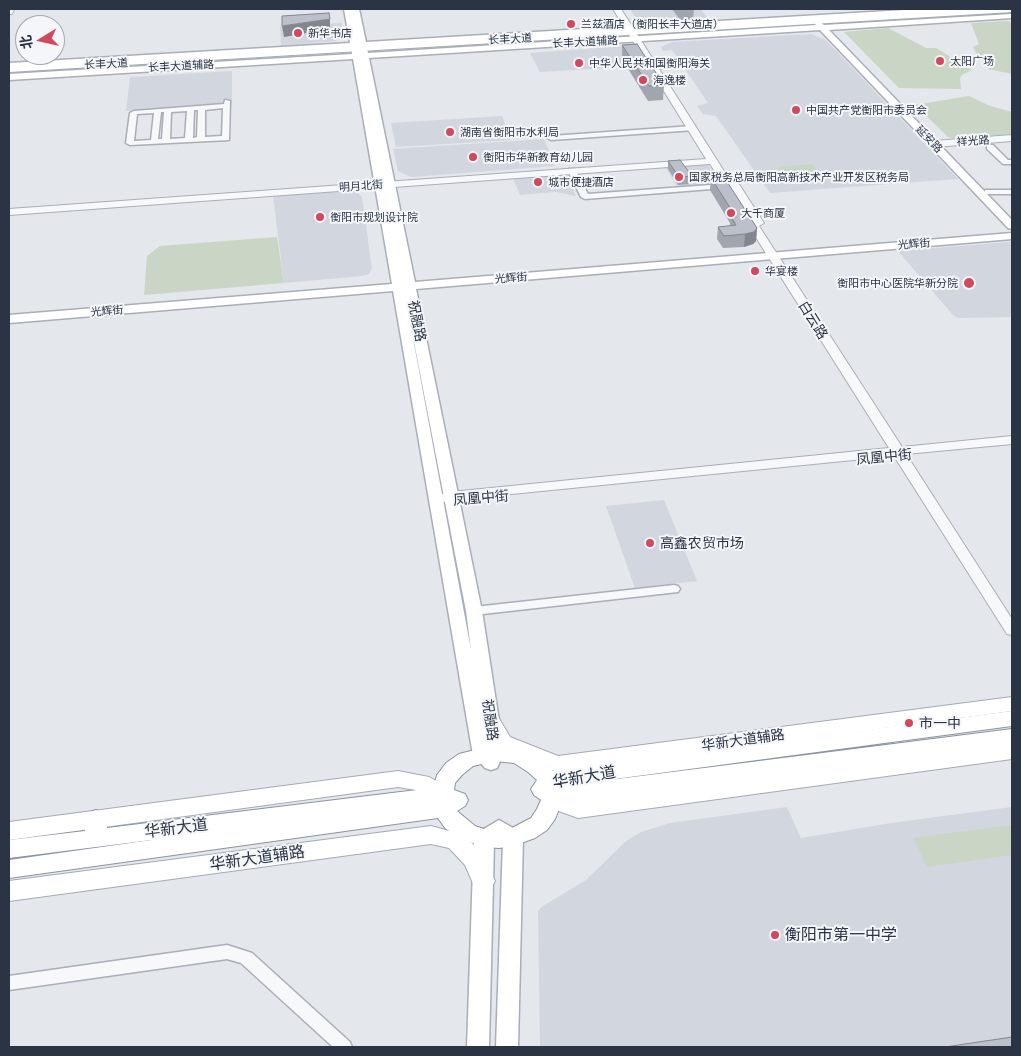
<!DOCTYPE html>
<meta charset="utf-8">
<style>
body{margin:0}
#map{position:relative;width:1021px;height:1056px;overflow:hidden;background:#e4e7ec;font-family:Commissioner,"Noto Sans SC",sans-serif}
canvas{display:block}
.frame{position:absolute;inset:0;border:10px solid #2b3445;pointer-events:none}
.north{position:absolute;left:15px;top:15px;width:50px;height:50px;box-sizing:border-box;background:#f4f6f9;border:1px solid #a4a8b1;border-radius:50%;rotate:261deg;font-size:14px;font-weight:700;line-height:20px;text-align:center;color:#2b3445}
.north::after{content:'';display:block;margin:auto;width:18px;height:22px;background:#d1495b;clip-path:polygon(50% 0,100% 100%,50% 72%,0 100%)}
</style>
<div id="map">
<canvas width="1021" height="1056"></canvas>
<div class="frame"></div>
<div class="north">北</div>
</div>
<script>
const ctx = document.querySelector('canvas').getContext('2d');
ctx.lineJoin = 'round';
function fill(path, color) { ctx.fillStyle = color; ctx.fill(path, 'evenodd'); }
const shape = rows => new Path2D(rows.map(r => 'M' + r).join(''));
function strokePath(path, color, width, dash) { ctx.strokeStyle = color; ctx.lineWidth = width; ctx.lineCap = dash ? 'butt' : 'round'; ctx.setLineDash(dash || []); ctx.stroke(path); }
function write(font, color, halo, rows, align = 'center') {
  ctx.font = font + ' Commissioner,"Noto Sans SC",sans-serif'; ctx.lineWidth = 4; ctx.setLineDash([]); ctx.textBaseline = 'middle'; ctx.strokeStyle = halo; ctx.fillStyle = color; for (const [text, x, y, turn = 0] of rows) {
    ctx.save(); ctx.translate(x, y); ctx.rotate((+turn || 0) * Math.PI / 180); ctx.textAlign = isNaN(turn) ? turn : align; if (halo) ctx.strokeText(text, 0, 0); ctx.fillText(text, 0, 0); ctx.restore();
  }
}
fill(shape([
 [630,9,701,9,708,19,649,22,635,17],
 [342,23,342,35,336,41,281,46,280,27,282,26],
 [811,34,826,40,958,179,770,193,716,116,703,114,697,106,708,103,672,50,663,51,661,47,672,42],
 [626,46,634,55,620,56,626,67,540,72,530,53],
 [232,71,232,105,126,111,130,77],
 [502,116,511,140,396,147,391,123],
 [544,139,555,166,411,177,398,171,393,149],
 [704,164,708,165,721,184,678,188,665,167],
 [566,174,576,196,556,192,520,195,513,178],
 [348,191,358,193,362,197,372,269,369,274,362,276,284,283,273,196],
 [1009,242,1012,243,1012,317,958,318,953,315,898,251],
 [664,500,697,581,635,588,606,506],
 [787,807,801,838,891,823,1012,807,1012,1047,540,1047,538,911,543,906,586,880,626,841,641,832,670,823]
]), '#d2d6de');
fill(shape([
 [1007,21,1012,22,1012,74,988,69,987,65,978,57,973,47,979,44,971,23],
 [888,28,926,48,936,48,972,70,962,75,960,78,961,89,899,88,844,32],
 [969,96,990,106,1012,112,1012,134,955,139,948,137,915,105],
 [812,164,819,173,784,175,778,167],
 [277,237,284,283,144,295,147,256,160,246],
 [1011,825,1012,855,927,867,913,838]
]), '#c9d6c5');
const minor = shape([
 [225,100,230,101,229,140,130,145,126,143,130,113,134,111,224,104,225,100],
 [223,108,222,136,205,137,205,110,223,108],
 [194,110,198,110,197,137,193,138,194,110],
 [187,111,185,138,170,139,171,112,187,111],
 [161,112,164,112,162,139,158,139,161,112],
 [154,113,151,140,134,141,137,114,154,113],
 [692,126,695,126,695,130,551,140,547,138,551,136,692,126],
 [987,145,993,145,1008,160,1012,160,1012,164,1003,164,987,149,987,145],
 [569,169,575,169,588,194,724,184,728,186,724,188,585,199,581,197,568,171,569,169],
 [985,190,1012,190,1012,194,985,194,985,190],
 [674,585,678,586,680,589,678,592,474,615,468,611,474,607,674,585],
 [227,945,252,953,350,1042,352,1047,333,1047,241,963,227,959,9,990,9,976,227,945]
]);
const tertiary = shape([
 [9,9,14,9,12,14,9,14,9,9],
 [613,9,621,9,729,179,732,178,737,181,764,223,759,226,902,447,1012,436,1012,444,906,454,1012,619,1012,635,1007,634,894,456,451,500,436,504,429,500,431,497,451,492,889,448,743,217,748,214,735,194,729,194,710,164,9,215,9,209,706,159,613,9],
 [1012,135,1012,141,934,147,929,144,934,141,1012,135]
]);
const secondary = shape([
 [344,9,359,9,366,42,921,9,961,9,957,11,367,47,368,53,816,25,814,23,818,21,824,25,1012,14,1012,18,829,30,1012,220,1012,229,1008,228,820,30,369,58,415,282,1012,233,1012,239,416,289,482,611,504,753,497,768,491,770,485,768,473,755,393,291,9,323,9,315,392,284,353,59,9,80,9,74,352,54,351,48,9,69,9,63,350,43,344,9],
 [404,290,466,611,471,650,404,290],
 [499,820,520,832,523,837,518,1047,496,1047,503,841,499,838,494,842,489,1047,467,1047,474,838,477,833,499,820]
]);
const primary = shape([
 [969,9,1012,9,1012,12,9,72,9,66,969,9],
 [1012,697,1012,711,557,772,496,749,480,720,483,715,490,712,497,715,510,737,558,756,1012,697],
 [1012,743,1012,759,578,818,556,810,545,803,542,797,545,791,553,789,578,800,1012,743],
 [398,771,429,777,450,789,453,795,450,801,442,803,416,790,398,787,9,840,9,822,398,771],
 [431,826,464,835,482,853,495,881,491,888,483,891,475,888,465,865,449,848,431,844,9,901,9,881,431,826]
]);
const trunk = shape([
 [1012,711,1012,726,562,786,1012,729,1012,745,561,804,555,819,547,830,535,838,513,846,499,848,484,847,459,838,445,828,438,818,9,878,9,860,159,839,9,858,9,840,85,831,85,819,88,813,96,810,104,813,107,819,107,828,433,788,437,775,446,763,459,754,495,745,525,750,544,760,553,771,1012,711],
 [495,761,514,763,528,772,537,780,531,789,534,795,541,800,537,809,531,818,512,828,484,829,475,826,457,811,465,806,468,800,465,794,454,790,455,783,462,775,473,766,495,761]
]);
strokePath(minor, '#a9aeb7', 3);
strokePath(tertiary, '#a9aeb7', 2);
strokePath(secondary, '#a9aeb7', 3);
strokePath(primary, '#a3abb8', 2);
strokePath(trunk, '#8b94a3', 2);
fill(minor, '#f7f8fa');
fill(tertiary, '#f7f8fa');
fill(secondary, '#fff');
fill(primary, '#fff');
fill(trunk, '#fff');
fill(shape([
 [672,9,694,9,693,19,680,20],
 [622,45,664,85,663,100,648,101,622,59],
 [668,161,692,176,691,184,678,185,668,169],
 [711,178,757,228,756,241,753,244,744,247,723,248,717,239,718,227,730,226,730,223,710,190]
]), '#a1a5ae');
fill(shape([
 [330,19,330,29,284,37,282,26],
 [757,228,756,241,753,244,744,247,745,234]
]), '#83868d');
const building = shape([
 [329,13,330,19,282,26,282,16,329,13],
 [637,44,664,85,649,86,622,45,637,44],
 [680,160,692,176,679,177,668,161,680,160],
 [724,177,757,228,754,232,745,234,724,236,718,227,736,225,731,217,736,217,711,178,724,177],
 [1012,1037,1012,1047,945,1047,1012,1037]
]);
fill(building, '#bbc0ca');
strokePath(building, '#83868d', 1);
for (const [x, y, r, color] of [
 [571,24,5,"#d1495b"],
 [298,33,5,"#d1495b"],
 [940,61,5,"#d1495b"],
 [579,63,5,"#d1495b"],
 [643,80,5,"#d1495b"],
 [796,110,5,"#d1495b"],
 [450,132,5,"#d1495b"],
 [473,157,5,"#d1495b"],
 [679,177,5,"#d1495b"],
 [538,182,5,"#d1495b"],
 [731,213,5,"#d1495b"],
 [320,217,5,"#d1495b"],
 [755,271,5,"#d1495b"],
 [969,283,6,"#d1495b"],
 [650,543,5,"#d1495b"],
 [909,723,5,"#d1495b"],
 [775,935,5,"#d1495b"]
]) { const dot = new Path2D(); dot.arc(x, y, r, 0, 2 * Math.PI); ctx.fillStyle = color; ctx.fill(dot); strokePath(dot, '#f4f6f9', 2); }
write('11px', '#2b3445', '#f4f6f9', [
 ["兰兹酒店（衡阳长丰大道店）",581,24],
 ["新华书店",308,33],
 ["太阳广场",950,61],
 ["中华人民共和国衡阳海关",589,63],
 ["海逸楼",653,80],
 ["中国共产党衡阳市委员会",806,110],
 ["湖南省衡阳市水利局",460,132],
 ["衡阳市华新教育幼儿园",483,157],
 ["国家税务总局衡阳高新技术产业开发区税务局",689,177],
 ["城市便捷酒店",548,182],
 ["大千商厦",741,213],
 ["衡阳市规划设计院",330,217],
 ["华宴楼",765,271],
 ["衡阳市中心医院华新分院",958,283,"right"]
], 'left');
write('11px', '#2b3445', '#f4f6f9', [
 ["长丰大道",510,39,-3],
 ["长丰大道辅路",585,42,-3],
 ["长丰大道",106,64,-3],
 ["长丰大道辅路",181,66,-3],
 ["延安路",929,139,46],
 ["祥光路",973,141,-4],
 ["明月北街",361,186,-4],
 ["光辉街",914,244,-5],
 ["光辉街",511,278,-5],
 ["光辉街",107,311,-5]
]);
write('14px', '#2b3445', '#f4f6f9', [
 ["白云路",813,320,58],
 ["祝融路",417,321,79],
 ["凤凰中街",884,457,-6],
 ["凤凰中街",481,498,-5],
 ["祝融路",490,720,82],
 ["华新大道辅路",743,740,-8]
]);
write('14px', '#2b3445', '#f4f6f9', [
 ["高鑫农贸市场",660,543],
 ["市一中",919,723]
], 'left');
write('16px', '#2b3445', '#f4f6f9', [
 ["华新大道",584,777,-10],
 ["华新大道",176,828,-7],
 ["华新大道辅路",257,858,-8]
]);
write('16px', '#2b3445', '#f4f6f9', [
 ["衡阳市第一中学",785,935]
], 'left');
</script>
